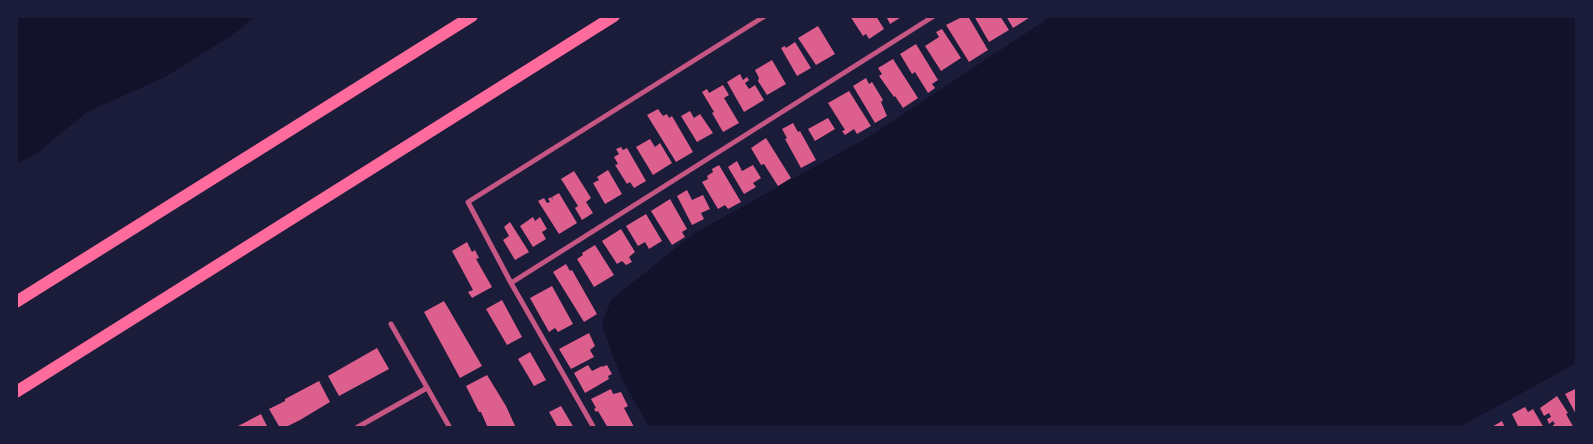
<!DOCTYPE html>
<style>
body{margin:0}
#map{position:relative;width:1593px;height:444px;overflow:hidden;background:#1b1b3a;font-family:Poppins,sans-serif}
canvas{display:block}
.frame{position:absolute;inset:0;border:18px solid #1b1b3a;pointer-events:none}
</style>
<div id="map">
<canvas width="1593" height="444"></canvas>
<div class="frame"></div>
</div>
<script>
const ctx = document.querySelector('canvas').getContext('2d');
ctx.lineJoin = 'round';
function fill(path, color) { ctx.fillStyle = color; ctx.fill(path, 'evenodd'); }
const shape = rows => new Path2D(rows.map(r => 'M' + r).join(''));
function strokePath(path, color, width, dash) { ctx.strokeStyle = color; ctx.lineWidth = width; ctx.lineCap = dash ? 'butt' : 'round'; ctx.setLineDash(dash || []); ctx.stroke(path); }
fill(shape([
 [16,16,256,16,232,35,165,77,87,112,37,153,16,164],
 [1052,16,1577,16,1577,363,1457,428,650,428,622,380,602,325,611,300,693,234,870,136]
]), '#12122b');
fill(shape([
 [850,16,876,16,884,29,869,39,866,34,863,36],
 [886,16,903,16,890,24],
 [964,16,968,16,988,50,969,62,946,25],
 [974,16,1000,16,1009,30,989,42],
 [1006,16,1032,16,1013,28],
 [818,26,835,54,816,65,798,38],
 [942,29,961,58,941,71,925,46,939,37,936,32],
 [795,42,811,68,797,76,781,48,785,46,786,48],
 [916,44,938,80,932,84,935,88,928,93,915,72,912,74,900,54],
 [893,59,918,98,903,108,895,96,894,97,879,76,882,74,878,68],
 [772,60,786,84,767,95,758,81,759,78,755,70],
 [740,74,743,80,747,77,749,80,745,83,749,89,755,85,764,100,744,112,727,82],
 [866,78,869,84,872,82,883,100,881,102,887,116,875,123,853,86],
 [723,85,729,95,724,98,739,123,723,132,712,113,714,112,702,92,707,89,709,93],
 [849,91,871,126,857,134,854,129,845,135,842,131,845,130,828,103],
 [658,109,663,116,667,114,669,118,672,116,693,152,676,162,647,115],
 [690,111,694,118,700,114,713,133,697,142,681,116],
 [828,118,835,129,815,141,808,129],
 [793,123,798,132,800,131,816,160,801,168,785,139,787,138,782,129],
 [766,138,791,178,778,186,764,164,761,165,751,148],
 [650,139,655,147,660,143,672,163,653,175,636,147],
 [621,147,623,150,627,148,646,181,634,188,630,182,627,184,615,165,618,164,614,157,619,154,616,149],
 [737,161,742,171,753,165,761,178,753,183,756,187,744,194,728,167],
 [719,165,741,202,728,209,725,205,718,209,702,182,708,179,707,176,713,172,712,169],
 [608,170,622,194,605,204,593,183,599,180,597,177],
 [574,171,591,198,586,202,593,213,582,220,575,208,578,206,561,179],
 [687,190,692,200,703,195,710,209,701,213,704,219,692,225,677,196],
 [559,193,577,223,559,234,538,201,544,198,547,203,550,202,548,199,551,197,553,200,552,197],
 [670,199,687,229,682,232,685,237,672,245,651,211],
 [646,214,662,241,649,249,645,242,638,246,626,226],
 [533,217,535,221,540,217,547,229,542,232,546,239,533,247,520,226],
 [510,222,529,252,515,260,503,240,509,236,504,227],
 [621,229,635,252,629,257,632,262,626,265,622,261,617,264,602,241],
 [467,242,472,252,475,250,479,258,476,259,492,287,472,298,468,292,473,290,452,251],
 [595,245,614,275,594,287,577,259,583,255,582,253],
 [566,264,570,271,572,270,597,314,584,322,553,272],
 [552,286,573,324,558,332,555,328,549,332,530,298],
 [502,300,522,337,507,345,486,309],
 [444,301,482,366,460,378,424,312],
 [589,333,595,346,590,350,594,357,571,369,559,349],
 [377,348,389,369,339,396,328,376],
 [530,352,546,380,534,386,518,359],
 [588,365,592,371,602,366,602,367,607,365,612,374,608,376,609,379,585,393,574,373],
 [487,375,506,406,516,428,488,428,481,412,479,412,466,386],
 [319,381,330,402,300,420,284,428,280,428,269,409,285,401,285,399],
 [1577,388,1577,416,1565,394],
 [611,389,613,394,621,392,628,406,624,408,634,427,608,428,598,411,596,412,594,409,596,408,591,399],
 [1557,396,1568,413,1566,414,1574,428,1554,428,1553,425,1555,424,1553,421,1549,424,1547,419,1551,417,1549,413,1544,416,1540,408],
 [561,406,574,428,558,428,549,412],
 [1525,407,1528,412,1533,409,1544,428,1519,428,1512,414],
 [261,414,268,428,234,428,244,423],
 [1502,421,1505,428,1490,428]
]), '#dd5f8e');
strokePath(shape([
 [511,283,934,16],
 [391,324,450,428],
 [356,428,427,388],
 [594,428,511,283,468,202,765,16]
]), '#c65784', 5);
strokePath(shape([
 [16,302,472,16],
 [16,392,614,16]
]), '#ff6b9d', 12);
</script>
